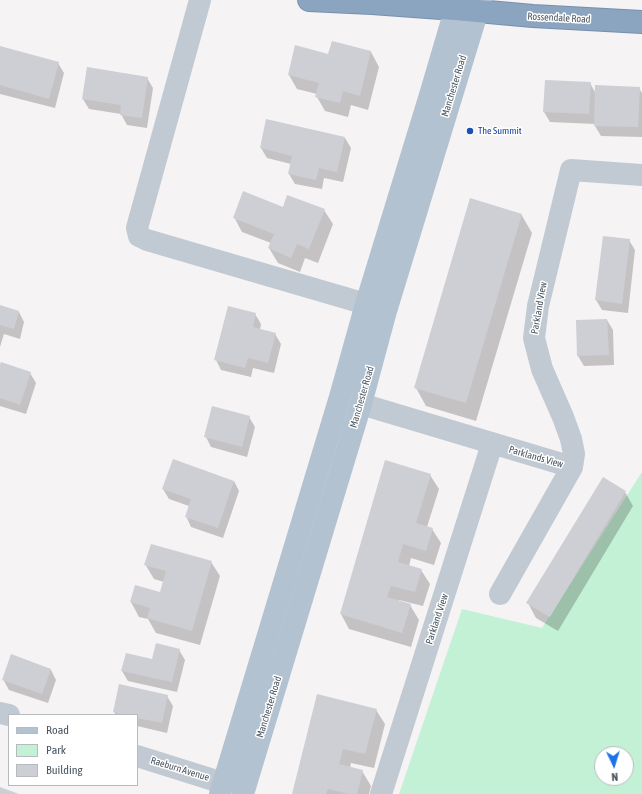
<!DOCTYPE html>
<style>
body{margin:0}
#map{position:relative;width:642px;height:794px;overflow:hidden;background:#f5f3f3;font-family:"Asap Condensed",sans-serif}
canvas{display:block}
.legend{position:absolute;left:8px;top:714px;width:130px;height:72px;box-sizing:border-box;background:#fff;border:1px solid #b7bbc0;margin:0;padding:5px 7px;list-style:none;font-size:12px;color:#4a5661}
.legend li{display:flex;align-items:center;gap:8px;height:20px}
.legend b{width:20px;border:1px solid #b7bbc0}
.north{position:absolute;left:594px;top:746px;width:40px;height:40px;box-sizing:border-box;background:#fff;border:1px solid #b7bbc0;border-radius:50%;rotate:176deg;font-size:11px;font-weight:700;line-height:16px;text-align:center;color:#4a5661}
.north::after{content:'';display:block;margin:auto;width:14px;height:18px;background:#1a73e8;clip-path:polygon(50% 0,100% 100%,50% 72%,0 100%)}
</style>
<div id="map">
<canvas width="642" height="794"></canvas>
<ul class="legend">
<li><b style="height:5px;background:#b3c2d1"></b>Road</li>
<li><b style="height:11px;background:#c3f1d5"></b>Park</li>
<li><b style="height:11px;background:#cdcfd5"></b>Building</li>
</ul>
<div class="north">N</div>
</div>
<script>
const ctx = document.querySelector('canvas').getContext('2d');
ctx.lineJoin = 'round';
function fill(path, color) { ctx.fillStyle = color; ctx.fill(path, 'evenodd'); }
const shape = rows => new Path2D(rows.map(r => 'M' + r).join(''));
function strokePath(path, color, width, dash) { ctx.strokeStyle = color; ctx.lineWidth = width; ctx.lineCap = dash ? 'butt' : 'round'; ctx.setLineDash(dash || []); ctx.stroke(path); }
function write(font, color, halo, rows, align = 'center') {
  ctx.font = font + ' "Asap Condensed",sans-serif'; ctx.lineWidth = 3; ctx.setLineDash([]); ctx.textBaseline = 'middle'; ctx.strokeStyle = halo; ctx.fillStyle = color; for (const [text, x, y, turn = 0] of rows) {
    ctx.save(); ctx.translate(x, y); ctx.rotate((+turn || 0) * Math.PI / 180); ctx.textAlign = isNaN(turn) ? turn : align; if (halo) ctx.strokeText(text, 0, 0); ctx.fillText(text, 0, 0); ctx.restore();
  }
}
fill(shape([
 [642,472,642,794,399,794,462,609,542,628],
 [602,754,626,754,626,778,602,778]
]), '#c3f1d5');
fill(shape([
 [332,42,371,52,379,67,368,110,351,105,348,117,325,111,317,97,317,94,297,89,289,75,329,55],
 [0,47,58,63,64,73,55,108,0,94],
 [87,69,147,78,153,88,147,128,127,125,121,114,89,109,83,99],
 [590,83,596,94,639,88,642,93,642,137,601,136,595,126,595,124,550,122,544,112],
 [345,138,351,148,343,182,324,178,322,189,295,184,289,174,291,164,267,158,261,148],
 [283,208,324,210,333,224,318,263,305,258,300,272,278,263,269,248,271,243,242,232,234,217],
 [521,214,532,233,476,421,426,406,416,388],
 [629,240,635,250,628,313,602,310,596,300],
 [0,307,19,312,24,322,20,339,4,334,0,347],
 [255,314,261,324,260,330,275,334,281,344,274,373,253,368,251,377,221,370,216,360],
 [607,320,613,330,614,365,584,366,578,356,577,321],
 [0,367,30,373,36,383,26,414,0,406],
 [249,417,255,427,247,457,211,447,206,437],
 [430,475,439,489,427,527,432,529,441,543,434,565,411,558,409,566,421,570,430,584,423,606,399,600,399,602,410,605,419,620,411,647,349,629,341,614],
 [234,481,239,491,223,538,191,527,186,516,189,506,169,499,163,489],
 [625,492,633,506,558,631,536,618,528,603],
 [211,562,220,576,200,645,156,633,148,619,139,617,131,602,161,593,164,582,154,579,145,564],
 [179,650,185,660,177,692,128,681,122,671],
 [51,670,56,680,48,703,9,690,3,679],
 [167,696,173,706,167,733,137,726,137,715,116,715,114,712],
 [376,710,385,724,374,768,351,763,350,768,362,771,371,786,369,794,293,794]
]), '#0003');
fill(shape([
 [332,41,371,51,360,96,343,91,340,103,315,97,319,83,288,75,295,45,328,54],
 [0,46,59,62,49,99,0,85],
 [87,67,148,77,142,118,120,115,121,105,82,99],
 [545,80,591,82,589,114,543,112],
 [595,85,640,87,638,127,594,126],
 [266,119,345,137,337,172,319,168,316,180,288,174,292,156,260,148],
 [243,191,283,207,287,195,325,209,309,249,297,244,291,258,268,248,274,234,233,218],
 [470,198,522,214,466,403,414,388],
 [603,236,630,239,622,304,595,300],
 [0,305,19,311,14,329,0,325],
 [228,306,256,313,253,327,276,333,268,363,248,358,245,368,214,360],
 [607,319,609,355,577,356,576,320],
 [1,362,31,372,20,405,0,398,0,364],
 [212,406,250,416,242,447,204,437],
 [173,459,234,481,218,528,185,517,191,499,162,489],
 [385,460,431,474,416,523,433,528,426,551,403,544,398,562,422,569,415,592,391,586,387,597,411,604,402,633,340,614],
 [603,477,626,491,550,617,526,603],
 [151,544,212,561,192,631,147,618,150,608,130,602,135,585,160,592,166,571,144,565],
 [156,643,180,649,172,682,121,671,126,653,152,659],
 [11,654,51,669,42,694,2,680],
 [119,684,168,695,162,723,137,718,137,715,125,715,113,712],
 [317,694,377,709,365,754,343,749,339,764,363,770,357,794,349,794,328,789,326,794,292,794],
 [0,787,19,794,0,794]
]), '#cdcfd5');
const highway = shape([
 [309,0,372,3,455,9,533,16,642,22]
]);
strokePath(highway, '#7690ad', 24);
strokePath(shape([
 [200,0,140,217,137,228,139,236,147,240,366,304,384,310],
 [361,404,572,467,500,594],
 [572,467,574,454,571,439,563,417,542,369,534,338,538,306,571,170,642,175],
 [0,713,9,715],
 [137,756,223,783],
 [381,794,492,444]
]), '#c1cad2', 22);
strokePath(shape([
 [220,794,340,397,366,304,430,95,458,0],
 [243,794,361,404,386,311,481,0]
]), '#b3c2d1', 22);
strokePath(highway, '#8ba5c1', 22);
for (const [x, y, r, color] of [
 [470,131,4,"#1a4fb4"]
]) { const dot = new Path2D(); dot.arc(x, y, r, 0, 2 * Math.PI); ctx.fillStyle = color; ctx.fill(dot); strokePath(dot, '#fff', 1.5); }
write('10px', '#4a5661', '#fff', [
 ["Rossendale Road",559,18,3],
 ["Manchester Road",454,86,-73],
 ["Parkland View",539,308,-80],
 ["Manchester Road",362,397,-74],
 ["Parklands View",536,457,16],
 ["Parkland View",437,619,-72],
 ["Manchester Road",269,707,-73],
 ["Raeburn Avenue",180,769,17]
]);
write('10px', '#164399', '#fff', [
 ["The Summit",478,131]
], 'left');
</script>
